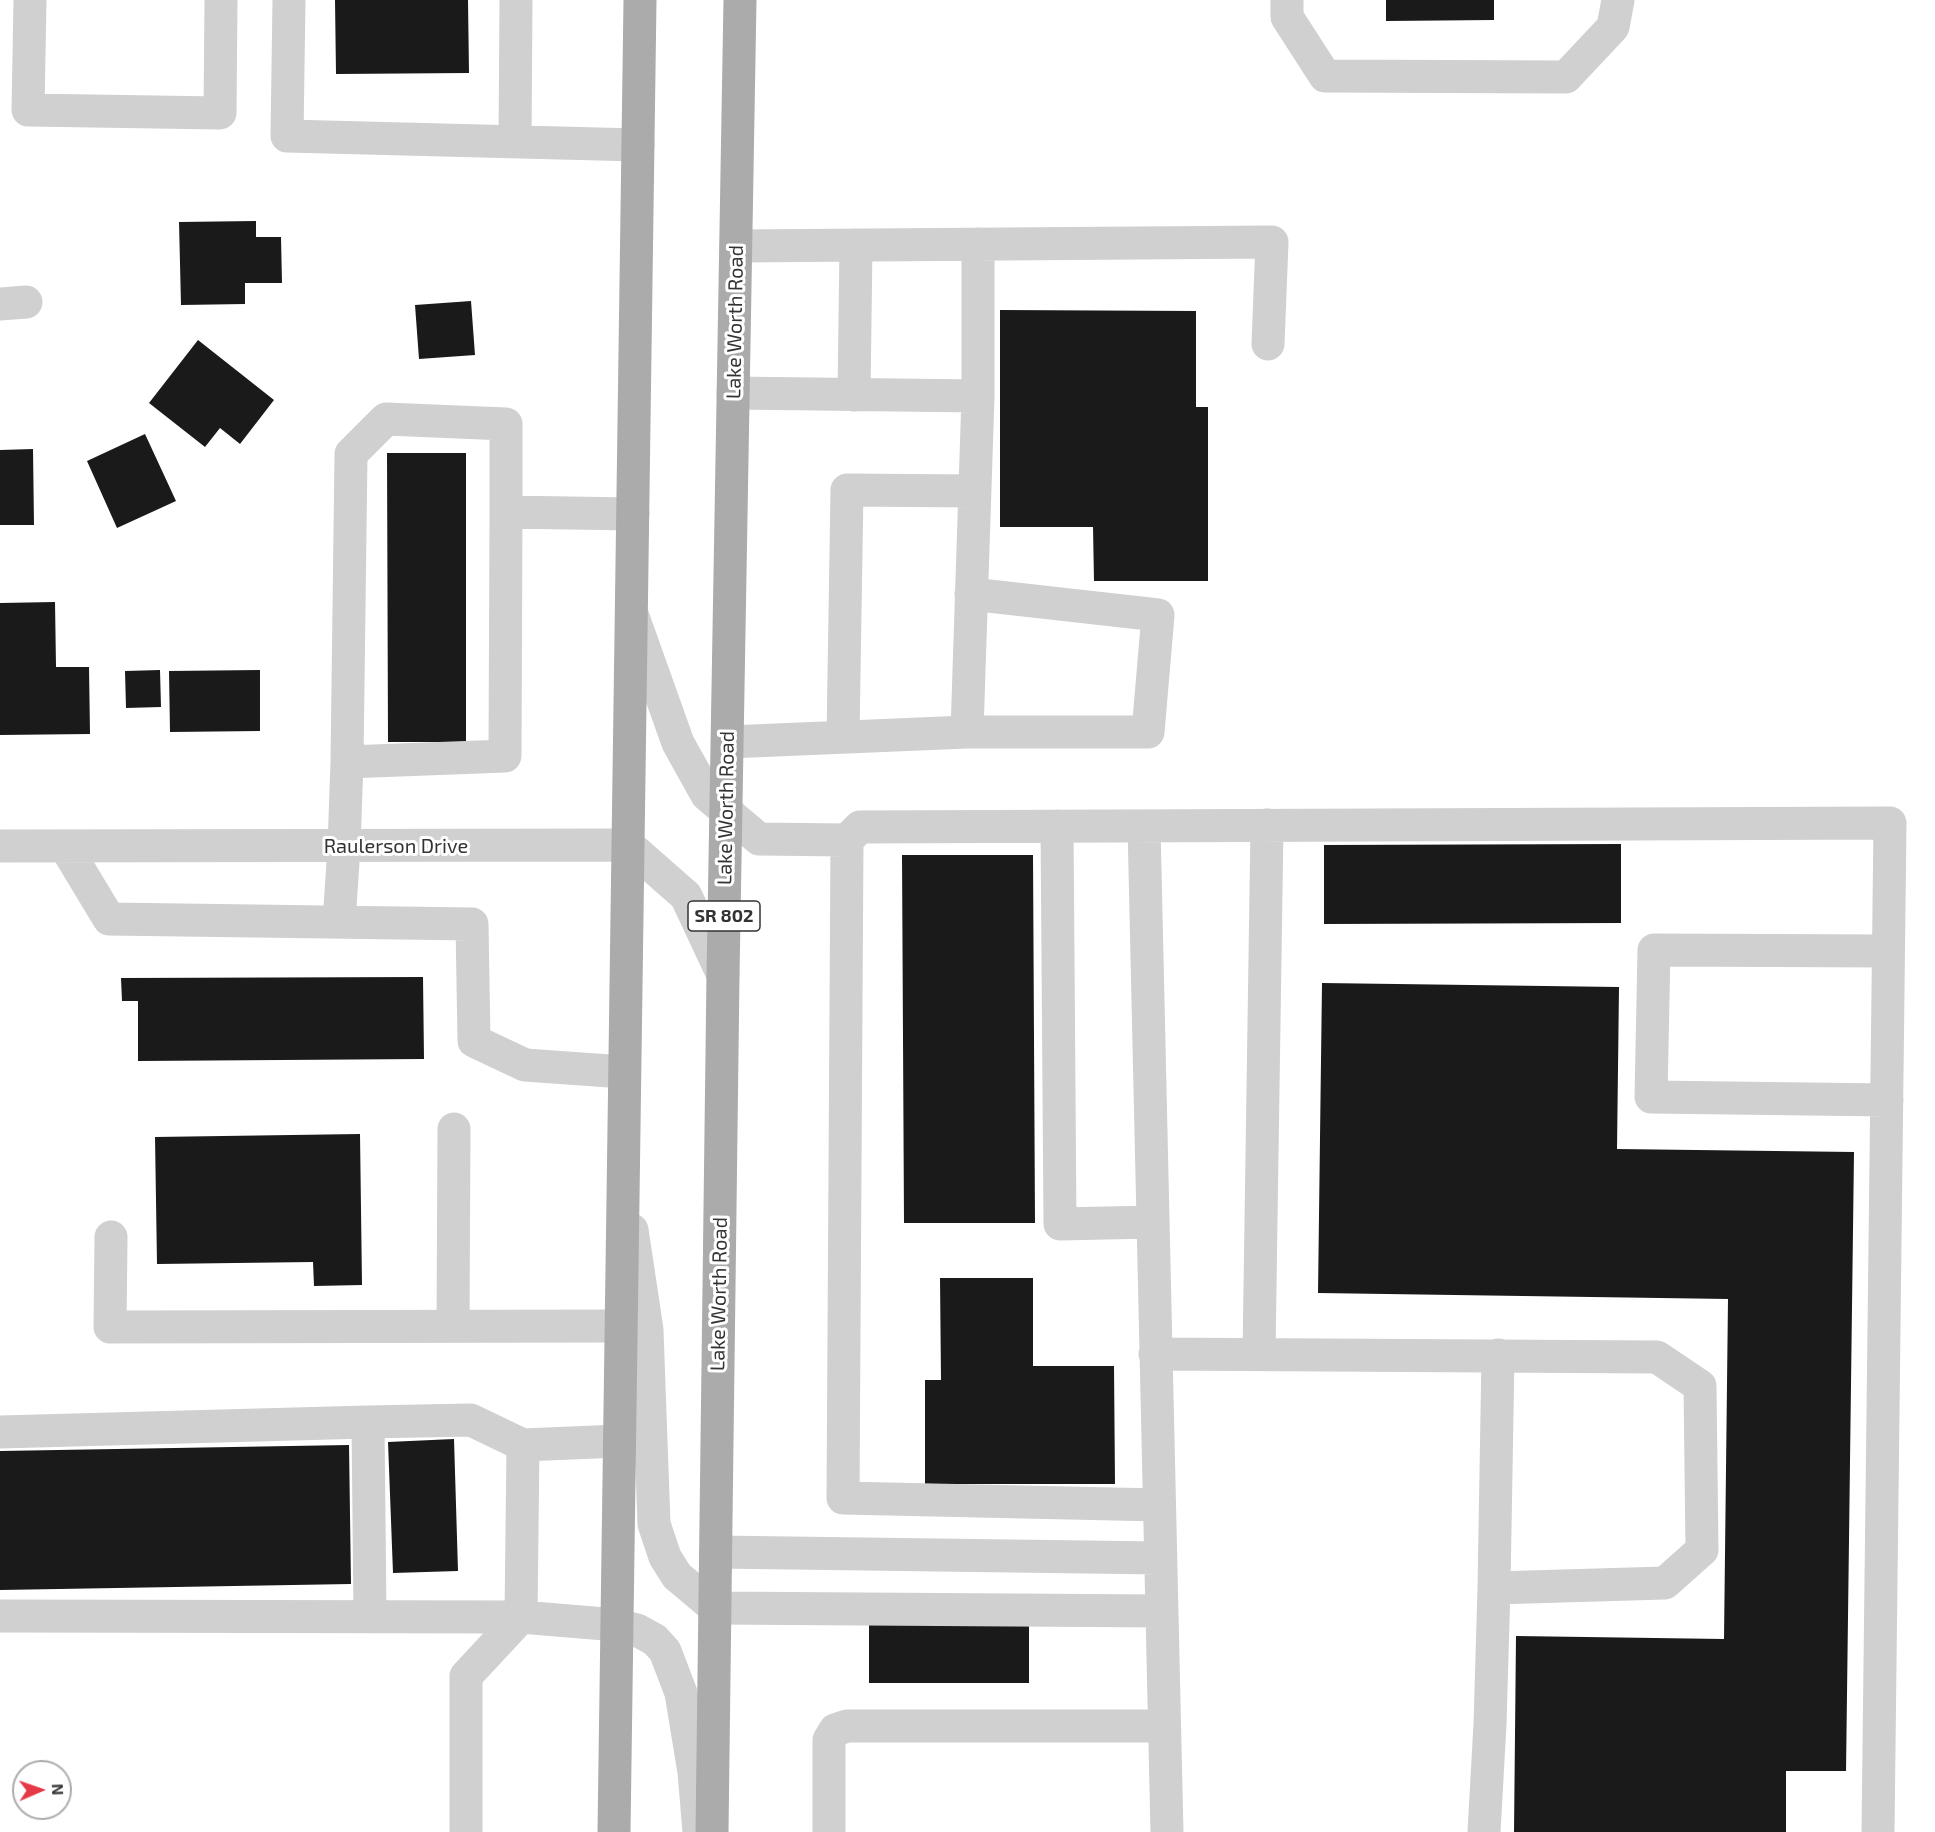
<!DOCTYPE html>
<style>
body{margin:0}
#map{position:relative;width:1935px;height:1832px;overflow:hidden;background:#fff;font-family:"Exo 2",sans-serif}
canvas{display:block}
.north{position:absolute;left:12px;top:1760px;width:60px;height:60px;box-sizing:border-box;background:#fff;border:2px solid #adadad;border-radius:50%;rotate:88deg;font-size:16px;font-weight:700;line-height:24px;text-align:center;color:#333}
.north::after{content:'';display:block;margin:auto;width:21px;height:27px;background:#e63946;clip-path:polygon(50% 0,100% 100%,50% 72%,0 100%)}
</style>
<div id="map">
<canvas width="1935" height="1832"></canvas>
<div class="north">N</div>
</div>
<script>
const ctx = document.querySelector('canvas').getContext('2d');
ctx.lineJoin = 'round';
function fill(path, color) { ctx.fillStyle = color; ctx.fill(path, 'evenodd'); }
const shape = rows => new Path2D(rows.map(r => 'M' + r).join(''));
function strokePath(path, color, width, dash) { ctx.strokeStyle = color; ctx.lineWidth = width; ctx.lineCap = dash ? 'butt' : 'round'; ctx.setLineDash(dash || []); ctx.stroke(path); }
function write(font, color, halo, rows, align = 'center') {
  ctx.font = font + ' "Exo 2",sans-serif'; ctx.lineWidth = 6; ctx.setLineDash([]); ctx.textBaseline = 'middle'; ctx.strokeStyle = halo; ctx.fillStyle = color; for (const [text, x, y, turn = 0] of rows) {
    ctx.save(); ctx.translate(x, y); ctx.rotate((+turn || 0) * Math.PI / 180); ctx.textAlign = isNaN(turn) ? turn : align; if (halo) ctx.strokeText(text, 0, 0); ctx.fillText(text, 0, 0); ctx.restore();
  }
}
fill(shape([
 [335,0,468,0,469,73,336,74],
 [1386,0,1494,0,1494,20,1386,21],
 [256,221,256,237,281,237,282,283,245,283,245,304,181,305,179,222],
 [471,301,475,355,419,359,415,305],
 [1000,310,1196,311,1196,407,1208,407,1208,581,1094,581,1093,527,1000,527],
 [198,340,274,400,240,444,220,428,205,447,149,403],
 [145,434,176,501,117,528,87,461],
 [33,449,34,525,0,525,0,450],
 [387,453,466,453,466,742,388,742],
 [55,602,56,667,89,667,90,734,0,735,0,603],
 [160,670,161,707,126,708,125,671],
 [260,670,260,731,170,732,169,671],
 [1621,844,1621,923,1324,924,1324,845],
 [902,855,1033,855,1035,1223,904,1223],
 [423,977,424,1059,138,1061,138,1001,122,1001,121,978],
 [1322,983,1619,987,1617,1149,1854,1152,1846,1771,1786,1771,1786,1832,1514,1832,1516,1636,1724,1639,1728,1299,1318,1293],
 [360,1134,362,1285,314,1286,313,1262,157,1264,155,1137],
 [940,1278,1033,1278,1033,1366,1114,1366,1115,1484,925,1484,925,1380,941,1380],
 [454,1439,458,1571,393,1573,388,1442],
 [349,1445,351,1584,0,1590,0,1451],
 [1029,1622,1029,1683,869,1683,869,1623]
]), '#1a1a1a');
strokePath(shape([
 [30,0,28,110,220,113,221,0],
 [289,0,287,136,638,145],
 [1287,0,1287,17,1325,76,1566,77,1613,27,1618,0],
 [515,142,516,0],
 [736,246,1272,242,1268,344],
 [0,304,26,302],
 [733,393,978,396,967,732,1148,732,1158,615,971,594],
 [854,395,856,245],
 [978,396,978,244],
 [506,512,505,756,347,762,351,454,386,419,506,424,506,512,633,514],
 [632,614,678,743,707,795,759,839,847,840],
 [843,737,847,490,974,491],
 [728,742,967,732],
 [1057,826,1060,1224,1153,1222],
 [1144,826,1167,1832],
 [0,846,628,845,686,896,723,975],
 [65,846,109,919,472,924,474,1041,525,1065,624,1072],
 [339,922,344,847,347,762],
 [1887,1100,1651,1097,1654,950,1888,951],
 [632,1230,647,1330,654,1524,665,1557,677,1576,715,1608,1162,1611],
 [111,1237,110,1327,621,1326],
 [453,1326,454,1129],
 [1155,1354,1657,1357,1700,1386,1702,1550,1665,1583,1494,1588],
 [1259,1354,1267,825],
 [0,1432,368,1422],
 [619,1441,523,1445,521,1617,617,1625,637,1630,655,1640,665,1651,681,1693,694,1772,699,1832],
 [1159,1505,843,1498,847,840,860,827,1890,823,1878,1832],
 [716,1552,1160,1558],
 [0,1616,521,1617],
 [370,1616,368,1422,471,1420,523,1445],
 [466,1832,466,1676,521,1617],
 [829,1832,829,1740,835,1730,847,1726,1164,1726],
 [1484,1832,1490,1724,1494,1588,1498,1355]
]), '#d0d0d0', 33);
strokePath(shape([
 [614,1832,640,0],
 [712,1832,723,975,740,0]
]), '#ababab', 33);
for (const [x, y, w] of [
 [724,916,72]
]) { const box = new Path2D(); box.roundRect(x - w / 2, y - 15, w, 30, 4.5); ctx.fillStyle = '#fff'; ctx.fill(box); strokePath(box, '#333', 1.5); }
write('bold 18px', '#333', null, [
 ["SR 802",724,916]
]);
write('20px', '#333', '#fff', [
 ["Lake Worth Road",735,322,-89],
 ["Lake Worth Road",726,808,-89],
 ["Raulerson Drive",396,846],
 ["Lake Worth Road",719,1294,-89]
]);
</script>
